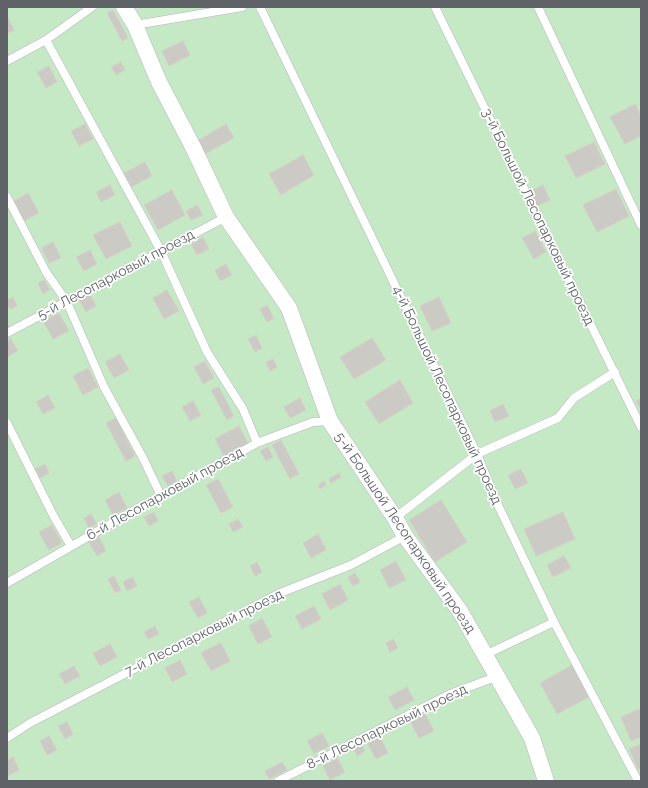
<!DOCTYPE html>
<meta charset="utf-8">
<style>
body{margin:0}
#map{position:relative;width:648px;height:788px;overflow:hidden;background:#f1efe8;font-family:Raleway,sans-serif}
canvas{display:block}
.frame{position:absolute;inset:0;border:8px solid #5f6368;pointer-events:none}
</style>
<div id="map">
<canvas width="648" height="788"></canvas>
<div class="frame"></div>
</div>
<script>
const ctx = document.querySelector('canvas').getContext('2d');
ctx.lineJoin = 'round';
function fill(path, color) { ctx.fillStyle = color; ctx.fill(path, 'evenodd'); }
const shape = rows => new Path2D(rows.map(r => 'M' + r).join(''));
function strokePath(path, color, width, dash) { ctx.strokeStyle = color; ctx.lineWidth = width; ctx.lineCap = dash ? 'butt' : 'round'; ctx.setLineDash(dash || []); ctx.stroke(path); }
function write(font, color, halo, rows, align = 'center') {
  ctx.font = font + ' Raleway,sans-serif'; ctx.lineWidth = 3.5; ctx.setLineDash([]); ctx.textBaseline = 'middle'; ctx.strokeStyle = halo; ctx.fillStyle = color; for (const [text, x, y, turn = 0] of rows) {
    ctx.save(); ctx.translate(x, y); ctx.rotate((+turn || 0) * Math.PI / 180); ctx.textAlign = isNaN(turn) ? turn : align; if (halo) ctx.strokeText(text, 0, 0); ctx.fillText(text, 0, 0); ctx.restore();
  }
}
fill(shape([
 [7,7,641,7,641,781,7,781]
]), '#c5e8c5');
const building = shape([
 [113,10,128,38,122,41,107,13,113,10],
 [7,16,14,30,7,34,7,16],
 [183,41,190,55,169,66,162,51,183,41],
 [121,62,125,70,116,75,111,67,121,62],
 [49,66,57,82,46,88,37,72,49,66],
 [635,104,641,115,641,136,625,144,610,117,635,104],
 [85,124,93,139,79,146,71,131,85,124],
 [226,124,234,138,205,154,197,141,226,124],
 [594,142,605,164,576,178,565,156,594,142],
 [303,155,314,175,281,195,269,174,303,155],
 [145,162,152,176,131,187,124,173,145,162],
 [110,185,115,195,101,202,96,192,110,185],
 [543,185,550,200,537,206,530,191,543,185],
 [616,189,629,216,597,232,583,205,616,189],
 [172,190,185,215,158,230,144,205,172,190],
 [28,193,39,213,24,221,14,201,28,193],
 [197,205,203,215,191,220,186,211,197,205],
 [120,222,132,246,106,259,93,235,120,222],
 [535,231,546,252,534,259,522,238,535,231],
 [203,237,209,249,197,255,191,244,203,237],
 [53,242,61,258,49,263,41,248,53,242],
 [90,250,97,264,84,271,76,257,90,250],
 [226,264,232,275,220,281,215,270,226,264],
 [44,280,50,290,43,294,38,283,44,280],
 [167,290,179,311,164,319,153,298,167,290],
 [90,294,96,306,86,312,79,300,90,294],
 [13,297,17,306,10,309,7,303,7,300,13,297],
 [439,297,451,323,432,331,420,306,439,297],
 [267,305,274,318,267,322,260,309,267,305],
 [59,313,69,331,53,339,43,321,59,313],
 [256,335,262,348,255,352,248,339,256,335],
 [372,338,386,360,354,379,340,357,372,338],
 [11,339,18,351,7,357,7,341,11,339],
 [120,354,129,370,114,378,105,362,120,354],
 [273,359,277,367,270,371,266,362,273,359],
 [205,361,214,378,203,384,194,367,205,361],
 [88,368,98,387,83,395,73,376,88,368],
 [400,380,413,403,379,424,365,402,400,380],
 [219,387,234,416,227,420,211,390,219,387],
 [48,395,55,408,43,414,36,402,48,395],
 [300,398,306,410,290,418,284,407,300,398],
 [641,398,641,410,636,401,641,398],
 [193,401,201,415,190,421,182,407,193,401],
 [503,404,509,416,495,422,490,411,503,404],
 [116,418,135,456,126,461,106,423,116,418],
 [239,426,249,445,225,458,215,439,239,426],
 [281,440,299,474,290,479,272,445,281,440],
 [268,447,273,457,266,461,260,451,268,447],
 [45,464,49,473,40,478,35,469,45,464],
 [521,469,528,483,515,489,508,475,521,469],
 [172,471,177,481,168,486,162,476,172,471],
 [339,473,341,477,331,483,329,479,339,473],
 [218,479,233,507,221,513,206,485,218,479],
 [324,481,326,485,320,489,318,485,324,481],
 [119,492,127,508,113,515,105,500,119,492],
 [441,500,467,542,435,562,409,520,441,500],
 [154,512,158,521,149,526,144,517,154,512],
 [563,512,575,539,536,556,524,529,563,512],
 [91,514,97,524,89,528,84,518,91,514],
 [238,519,243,527,233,532,229,524,238,519],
 [52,525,62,543,49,550,39,532,52,525],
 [318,534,326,550,311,558,303,543,318,534],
 [99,537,106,551,97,556,89,542,99,537],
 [564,556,571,568,553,577,547,565,564,556],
 [396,561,406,580,389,588,380,570,396,561],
 [257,562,262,572,255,576,250,566,257,562],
 [355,573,360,582,353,586,348,577,355,573],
 [114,576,121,590,115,593,108,579,114,576],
 [132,577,137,586,127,591,123,582,132,577],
 [340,584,348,600,330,610,322,594,340,584],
 [199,597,207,613,198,618,189,602,199,597],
 [314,606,321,619,302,629,295,616,314,606],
 [262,618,272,637,258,644,249,626,262,618],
 [155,626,159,634,148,639,144,632,155,626],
 [393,639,398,648,390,652,386,643,393,639],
 [221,643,230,661,211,671,201,653,221,643],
 [110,644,117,657,100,666,93,653,110,644],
 [180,660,187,674,172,682,165,668,180,660],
 [572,665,589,697,557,714,540,683,572,665],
 [74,666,80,676,65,684,59,674,74,666],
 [407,687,414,700,395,710,388,697,407,687],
 [639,709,641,715,641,737,631,741,621,717,639,709],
 [425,713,434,731,419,738,410,721,425,713],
 [67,722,73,734,65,739,58,726,67,722],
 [322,733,329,746,314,754,307,741,322,733],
 [49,736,57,750,47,755,40,741,49,736],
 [380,737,388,753,376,759,367,743,380,737],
 [361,744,365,751,357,756,353,748,361,744],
 [640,744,641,746,641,768,638,769,629,749,640,744],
 [13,757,19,770,7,776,7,760,13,757],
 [337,758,345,772,330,780,323,766,337,758],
 [282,762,287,770,269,779,265,771,282,762]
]);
fill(building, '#cccac5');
strokePath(building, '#d6d1c6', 1);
const lane = shape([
 [260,7,477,454,498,505,554,622,638,781],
 [435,7,641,427],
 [538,7,641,225],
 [135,25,242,7],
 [46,40,161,251,207,352,243,409,257,443],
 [7,61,46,40,92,7],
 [7,197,46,272,67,302,104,387,143,458,161,496],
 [7,333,226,217],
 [7,423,53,515,71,546],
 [395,518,477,454,558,418,574,398,615,372],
 [7,583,126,515,257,443,313,422,330,421],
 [485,655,554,622],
 [7,738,30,723,280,593,351,565,405,536],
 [278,781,388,725,450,694,498,676]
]);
const street = shape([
 [124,7,135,25,159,82,193,147,226,217,289,308,330,421,395,518,405,536,460,611,532,738,546,781]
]);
strokePath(lane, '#b5b8bc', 9);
strokePath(street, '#b5b8bc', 17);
strokePath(lane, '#fff', 8);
strokePath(street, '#fff', 16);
write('14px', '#5f6368', '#fff', [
 ["3-й Большой Лесопарковый проезд",538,217,64],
 ["5-й Лесопарковый проезд",116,275,-28],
 ["4-й Большой Лесопарковый проезд",447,395,65],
 ["6-й Лесопарковый проезд",165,494,-29],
 ["5-й Большой Лесопарковый проезд",405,533,56],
 ["7-й Лесопарковый проезд",204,633,-27],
 ["8-й Лесопарковый проезд",387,727,-26]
]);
</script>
